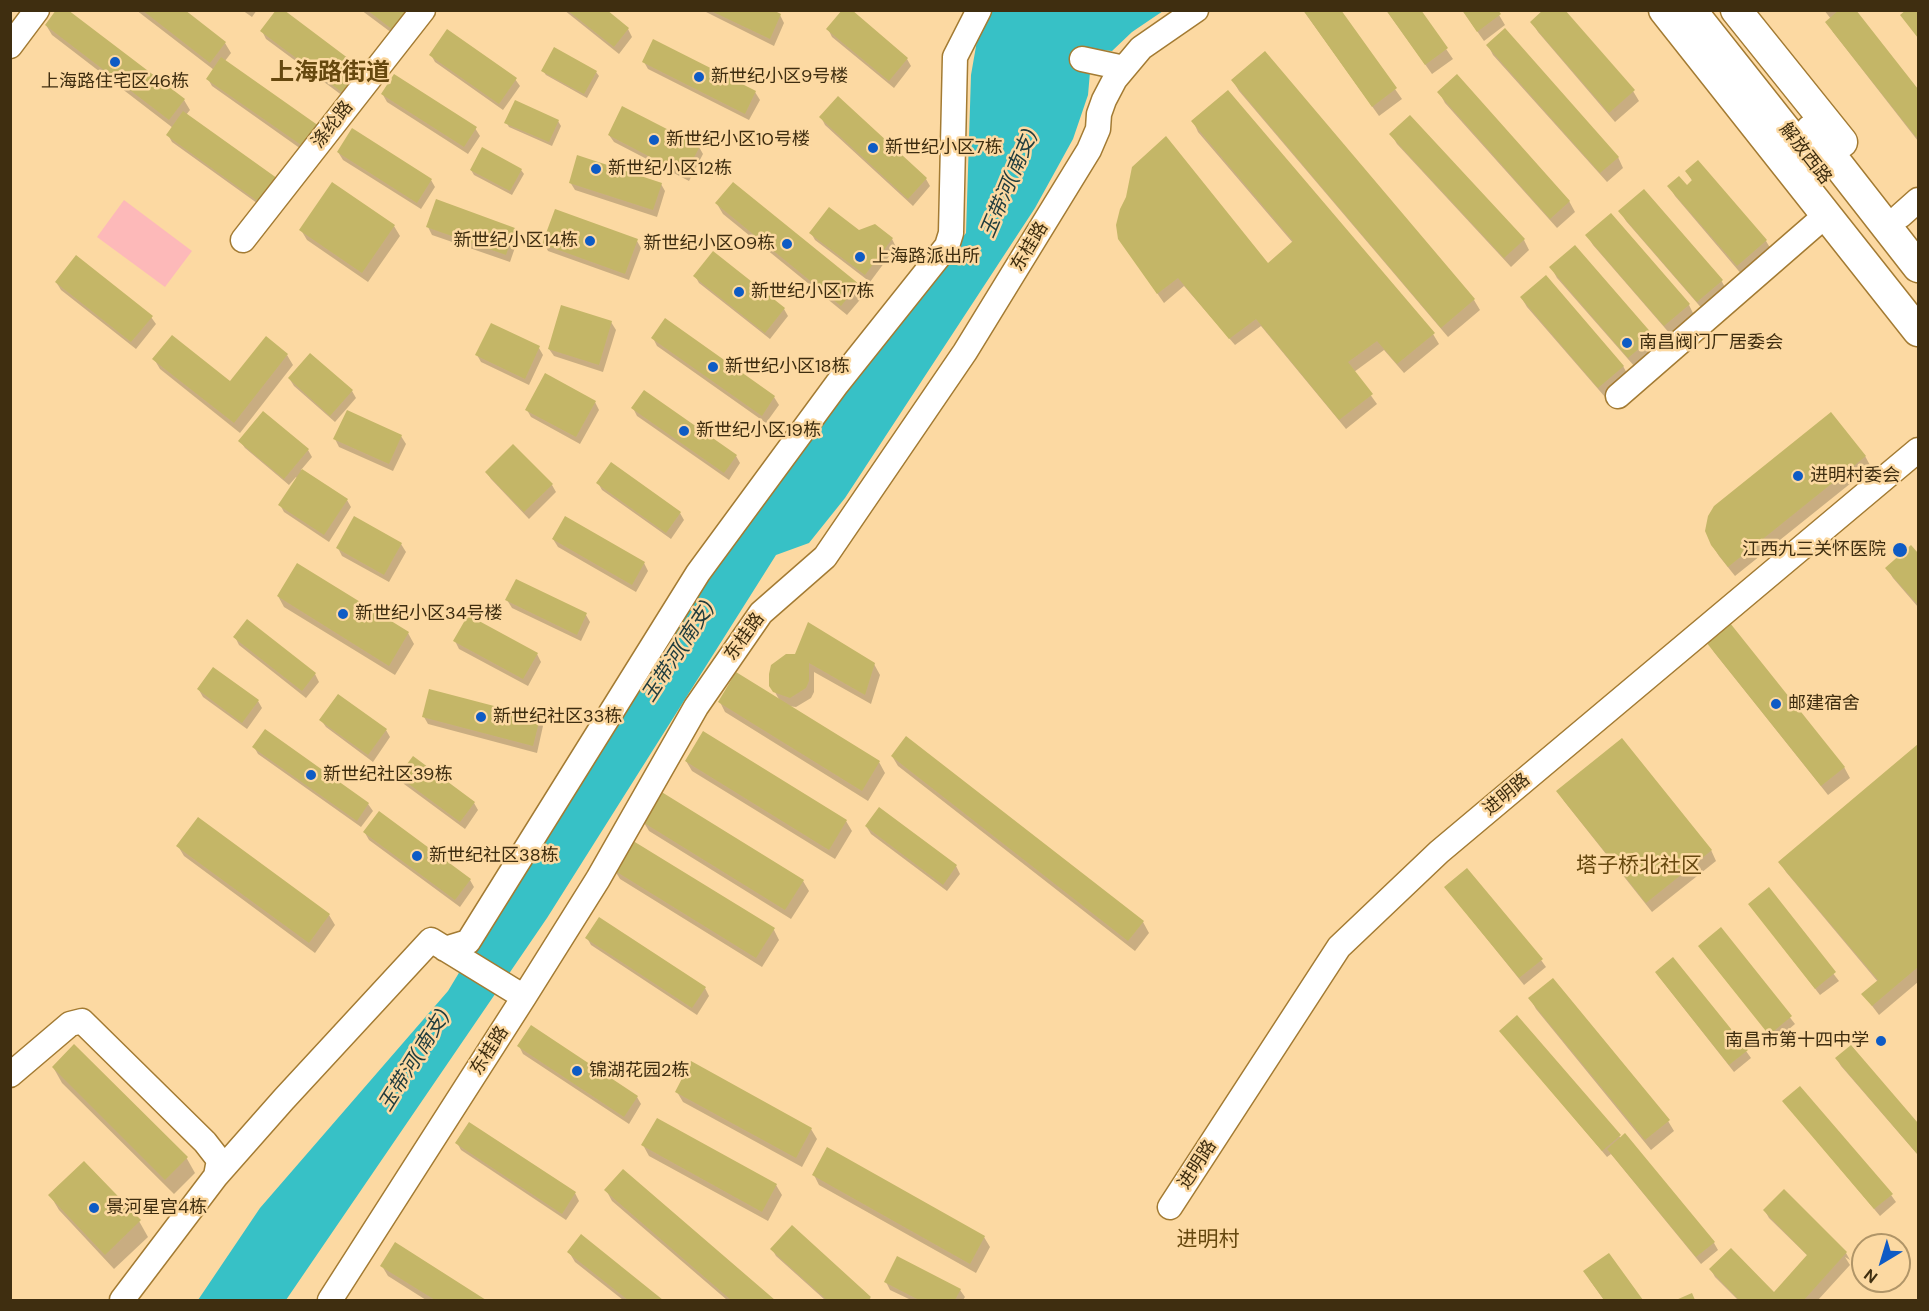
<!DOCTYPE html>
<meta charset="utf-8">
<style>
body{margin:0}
#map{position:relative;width:1929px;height:1311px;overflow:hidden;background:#fcd9a2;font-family:"DM Sans",sans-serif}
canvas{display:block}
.frame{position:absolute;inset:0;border:12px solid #3f2e10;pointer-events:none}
.north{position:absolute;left:1851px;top:1233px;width:60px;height:60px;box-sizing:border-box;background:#fcd9a2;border:2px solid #b09568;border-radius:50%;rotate:218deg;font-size:16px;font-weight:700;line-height:24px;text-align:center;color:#3f2e10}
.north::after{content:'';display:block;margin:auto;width:21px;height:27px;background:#0e5bc5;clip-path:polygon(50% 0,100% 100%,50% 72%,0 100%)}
</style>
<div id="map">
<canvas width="1929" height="1311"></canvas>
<div class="frame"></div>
<div class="north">N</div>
</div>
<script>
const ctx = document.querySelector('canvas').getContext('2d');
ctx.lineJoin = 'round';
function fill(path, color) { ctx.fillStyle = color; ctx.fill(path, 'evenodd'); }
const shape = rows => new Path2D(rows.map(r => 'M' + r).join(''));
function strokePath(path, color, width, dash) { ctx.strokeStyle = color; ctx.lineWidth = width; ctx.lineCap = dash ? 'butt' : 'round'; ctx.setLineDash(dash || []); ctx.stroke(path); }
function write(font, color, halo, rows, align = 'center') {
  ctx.font = font + ' "DM Sans","Noto Sans SC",sans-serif'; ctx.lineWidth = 5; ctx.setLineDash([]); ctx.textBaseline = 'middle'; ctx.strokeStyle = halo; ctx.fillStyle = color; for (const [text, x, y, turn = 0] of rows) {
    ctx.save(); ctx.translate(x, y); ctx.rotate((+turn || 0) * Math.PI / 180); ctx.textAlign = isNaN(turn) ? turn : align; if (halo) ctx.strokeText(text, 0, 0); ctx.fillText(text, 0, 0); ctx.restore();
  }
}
fill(shape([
 [124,200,192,251,165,287,97,237]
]), '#fdb9b9');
fill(shape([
 [990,11,1163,11,1132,32,1112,51,1092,49,1088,95,1073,139,1035,208,845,498,809,543,776,555,547,918,286,1300,198,1300,260,1208,448,991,674,616,966,233,971,75,979,29]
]), '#37c1c6');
fill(shape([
 [136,10,182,10,225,43,231,53,225,61,318,127,308,154,212,86,208,79,214,70],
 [242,10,257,10,252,17],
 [361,10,418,10,400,39],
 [564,10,604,10,628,29,632,37,619,54],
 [702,10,769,10,780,15,784,23,774,46],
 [1303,10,1339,10,1402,99,1379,116],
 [1386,10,1419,10,1453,59,1432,74],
 [1462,10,1496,10,1505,25,1484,41],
 [1824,10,1854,10,1918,92,1918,141,1833,32,1827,22,1831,19],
 [1532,22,1633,91,1639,101,1615,122,1538,32],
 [46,25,184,100,190,110,186,115,268,211,172,142,168,135,173,128,52,35],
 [828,29,907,59,911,66,894,88,832,37],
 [262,31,360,69,364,77,347,99,266,39],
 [1488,45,1618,157,1623,168,1607,182,1493,55],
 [1265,53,1474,300,1480,310,1448,337,1239,91,1233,81],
 [431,55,515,79,520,86,503,110,435,62],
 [644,62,755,92,760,100,749,120,648,69],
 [543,71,596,72,599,76,587,98,546,75],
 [1439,92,1569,201,1575,212,1557,228,1445,103],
 [383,95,475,128,480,136,468,154,387,102],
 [821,117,926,179,930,186,913,206,825,125],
 [558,121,561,126,552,146,509,127,506,122],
 [1193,121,1433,334,1439,344,1404,373,1384,350,1354,372,1377,404,1346,429,1261,326,1235,345,1184,286,1164,303,1126,249,1268,266,1293,243,1198,132],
 [1391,134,1524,240,1529,250,1511,267,1397,144],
 [609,135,699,147,703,154,689,181,614,142],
 [338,152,431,180,435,187,421,209,343,160],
 [1698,162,1766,241,1772,251,1743,276,1675,196,1669,186,1687,187,1693,182,1687,172],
 [471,170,521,170,524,174,512,195,474,175],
 [570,182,661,184,665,191,657,217,575,190],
 [717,204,858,285,864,295,847,315,723,214],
 [1620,211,1721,280,1727,291,1704,311,1626,221],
 [394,226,400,236,368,282,307,240,301,230],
 [874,226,892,239,896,247,870,282,815,240,811,233,859,232],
 [428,227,514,229,519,236,510,262,432,235],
 [1587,235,1689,305,1694,315,1671,335,1593,245],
 [637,241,641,248,629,280,548,251,544,243],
 [1551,267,1653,337,1658,347,1635,367,1557,278],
 [695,276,784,309,788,316,770,339,699,283],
 [56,282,151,317,156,324,136,349,61,290],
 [1521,297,1623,366,1629,377,1605,397,1527,307],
 [665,320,774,397,779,405,766,423,657,346,653,338],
 [611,322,616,330,603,372,554,356,549,349],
 [539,348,543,355,529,385,481,362,477,355],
 [287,355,293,365,240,433,160,369,154,359,230,383],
 [289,378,352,391,356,398,335,422,294,386],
 [595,402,599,410,580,444,531,417,527,410],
 [633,408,736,456,740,463,729,480,637,416],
 [401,436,406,444,393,471,339,447,335,439],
 [240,441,308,450,312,457,301,470,347,500,351,507,329,542,284,512,280,505,297,478,296,477,289,485,245,448],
 [1865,456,1871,467,1735,576,1719,556,1712,545],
 [486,472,552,485,556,492,529,519,491,479],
 [598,483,680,513,684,520,671,539,602,490],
 [553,539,644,563,648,571,636,592,558,547],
 [401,544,406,552,389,582,342,556,338,548],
 [1911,547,1918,555,1918,607,1893,578,1887,568],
 [297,565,408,633,414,644,395,675,284,607,278,596],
 [507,600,586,615,590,622,581,641,512,608],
 [235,637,315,674,319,682,306,698,239,645],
 [455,641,537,654,541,662,528,686,459,649],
 [1708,642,1844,767,1850,778,1828,795,1714,652],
 [787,656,874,664,880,675,871,704,814,672,814,692,811,698,796,707,788,706,879,762,885,773,868,801,725,712,720,702,780,701,771,685],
 [199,690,258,701,262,708,247,729,203,697],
 [424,717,539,719,543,726,537,753,428,724],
 [321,720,386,730,390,737,373,762,326,727],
 [265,731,368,804,373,811,361,827,258,754,254,747],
 [906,738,1143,922,1149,933,1135,951,898,766,892,756],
 [1918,746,1918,982,1879,1015,1863,994,1878,982,1786,872,1780,862],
 [686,761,846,821,852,831,835,859,692,771],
 [399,776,474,803,478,810,465,829,404,784],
 [1558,791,1711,850,1716,861,1652,912,1564,801],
 [643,821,803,881,809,891,791,919,649,831],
 [866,826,956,866,960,874,947,891,871,834],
 [365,833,470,880,474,887,460,907,369,840],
 [178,846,329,915,335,925,315,953,184,856],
 [614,869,774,930,779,940,762,967,620,879],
 [1446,888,1541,960,1546,967,1524,985],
 [1768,890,1839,981,1820,995,1750,905],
 [1721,929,1795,1024,1775,1041,1704,953],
 [587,938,705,988,709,996,697,1015,591,945],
 [1656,973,1746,1051,1751,1058,1734,1072],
 [1530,998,1668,1121,1674,1131,1651,1150,1536,1009],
 [1501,1032,1619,1136,1714,1243,1718,1250,1701,1264,1611,1154,1607,1157],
 [519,1046,637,1097,641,1104,629,1124,523,1054],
 [1851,1047,1918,1126,1918,1155,1841,1066,1837,1059],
 [53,1067,186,1157,195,1173,174,1194,62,1083],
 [677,1092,811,1129,817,1139,802,1167,683,1102],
 [1784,1102,1891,1195,1896,1202,1880,1216],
 [457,1143,575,1193,579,1201,566,1220,461,1150],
 [643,1145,776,1185,782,1195,768,1221,649,1156],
 [623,1171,772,1300,727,1300,612,1201,606,1190],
 [814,1175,984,1237,990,1247,976,1273,819,1185],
 [1784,1191,1846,1253,1850,1260,1845,1257,1850,1265,1818,1300,1738,1300,1715,1277,1711,1270,1774,1294,1808,1256,1769,1218,1765,1211],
 [50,1195,139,1221,148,1237,114,1269,59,1210],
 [792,1227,870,1298,871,1300,825,1300,776,1256,772,1249],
 [582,1237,661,1300,623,1300,575,1262,569,1252],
 [395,1244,484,1300,426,1300,388,1276,382,1266],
 [1609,1255,1641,1300,1604,1300,1589,1279],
 [886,1282,960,1290,965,1297,963,1300,911,1300,890,1290]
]), '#0003');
fill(shape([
 [56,10,68,10,185,99,169,120,45,25],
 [142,10,185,10,226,42,210,63],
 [276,10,284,10,361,68,343,93,260,31],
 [367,10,408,10,393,30],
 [567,10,607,10,629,28,614,47],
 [709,10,773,10,781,14,770,39],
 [842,10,852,10,908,58,889,81,826,29],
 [1303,10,1341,10,1397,88,1372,107],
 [1386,10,1421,10,1448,48,1425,65],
 [1462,10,1498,10,1501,14,1477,32],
 [1543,10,1565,10,1635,90,1609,113,1530,22],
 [1839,10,1856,10,1918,89,1918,135,1916,137,1825,22],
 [1906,10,1918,10,1918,38,1900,15],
 [1505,28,1619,157,1600,173,1486,45],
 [447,29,517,78,499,104,429,55],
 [653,39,756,91,745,114,642,62],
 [554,47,597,71,584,94,541,71],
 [1265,51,1475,299,1441,328,1231,80],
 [221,57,319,126,304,147,206,79],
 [394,74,477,127,464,147,381,94],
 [1457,74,1570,201,1550,219,1437,92],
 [1228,90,1435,333,1397,364,1377,341,1348,362,1373,394,1339,420,1256,319,1229,339,1178,278,1157,294,1118,239,1116,225,1120,209,1126,197,1132,167,1166,136,1268,263,1293,241,1191,121],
 [838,96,927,178,908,199,819,117],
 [515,100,559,120,549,142,504,123],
 [622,106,700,146,685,175,608,135],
 [183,111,281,181,263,205,166,135],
 [1410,115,1525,239,1504,258,1389,134],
 [352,128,432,179,417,203,337,152],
 [482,147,522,169,510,191,470,170],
 [577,155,662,183,653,210,569,183],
 [1698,160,1767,240,1737,266,1667,186,1679,176,1687,185,1692,180,1685,171],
 [332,182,395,225,362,273,299,230],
 [733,182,859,284,841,306,715,203],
 [1644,189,1723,280,1697,302,1618,211],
 [436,199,515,228,506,255,426,227],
 [829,207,859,230,875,224,893,238,865,275,809,233],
 [555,209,638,239,625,274,542,244],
 [1611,213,1690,304,1664,326,1585,235],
 [1575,245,1654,336,1628,358,1549,267],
 [713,251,785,308,765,333,693,276],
 [76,255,153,316,131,342,55,282],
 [1546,275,1624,366,1598,388,1520,297],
 [561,305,612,321,599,365,548,349],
 [665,318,775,396,762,416,651,338],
 [491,323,540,346,525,379,475,355],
 [172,335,230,381,266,336,288,354,234,423,152,359],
 [310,353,353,390,330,416,288,378],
 [545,373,596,401,576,437,525,410],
 [644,390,737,455,724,473,631,408],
 [347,410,402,435,389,464,333,439],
 [263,411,309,449,284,479,238,441],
 [1831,412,1866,456,1728,567,1711,545,1705,531,1708,516,1714,506],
 [513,444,553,484,524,512,485,472],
 [611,462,681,512,666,533,596,483],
 [302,469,348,499,324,535,278,505],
 [354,516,402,543,384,575,336,548],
 [565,516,645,562,632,585,552,539],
 [1911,545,1918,553,1918,605,1885,568],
 [297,563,409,632,389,666,277,596],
 [516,579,587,613,577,635,505,600],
 [468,615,538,653,523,679,453,641],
 [247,619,316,673,302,691,233,637],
 [808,622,875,663,865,695,809,663,809,681,806,688,790,698,773,692,769,686,769,674,771,665,786,654,795,654],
 [1730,623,1845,767,1821,786,1706,642],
 [213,667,259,700,242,723,197,689],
 [736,672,880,761,862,791,718,702],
 [429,689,540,718,533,746,422,717],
 [338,694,387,729,368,755,319,720],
 [265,729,369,803,357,821,252,747],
 [703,731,847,820,829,850,685,761],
 [906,736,1144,921,1128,941,891,756],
 [1622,738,1712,850,1646,903,1556,791],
 [1918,744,1918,967,1872,1006,1861,994,1878,980,1778,862],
 [413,756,475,802,460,822,398,776],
 [660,791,804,880,785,910,641,821],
 [879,807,957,865,943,885,865,826],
 [379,811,471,879,455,900,363,832],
 [198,817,330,914,309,943,176,846],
 [630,839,775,928,756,958,612,869],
 [1467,868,1543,959,1519,978,1444,887],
 [1769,887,1836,972,1815,989,1748,904],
 [599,917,706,987,692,1008,585,938],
 [1721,927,1792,1016,1769,1035,1698,946],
 [1673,957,1748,1050,1729,1065,1655,972],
 [1553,978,1670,1120,1645,1140,1528,998],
 [1517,1015,1621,1135,1602,1151,1499,1031],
 [531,1025,638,1096,624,1117,517,1046],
 [74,1044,188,1157,165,1180,52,1067],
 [1851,1045,1918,1123,1918,1155,1835,1058],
 [691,1061,812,1128,796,1158,675,1092],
 [1800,1086,1893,1194,1874,1209,1782,1101],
 [657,1118,777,1184,762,1212,641,1145],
 [469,1122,576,1192,562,1214,455,1143],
 [1625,1133,1715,1242,1696,1257,1607,1149],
 [827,1147,985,1236,970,1264,812,1175],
 [84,1161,141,1220,105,1255,48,1195],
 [623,1169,775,1300,731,1300,604,1190],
 [1784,1189,1847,1252,1804,1300,1739,1300,1709,1269,1731,1248,1774,1292,1807,1255,1763,1210],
 [792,1225,871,1297,868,1300,827,1300,770,1249],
 [581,1234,663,1300,628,1300,567,1252],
 [395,1242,486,1300,435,1300,380,1266],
 [1609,1253,1643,1300,1604,1300,1583,1271],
 [897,1256,961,1289,955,1300,919,1300,884,1282],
 [1692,1293,1695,1300,1676,1300]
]), '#c4b667');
const minor = shape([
 [10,46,37,10],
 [1082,59,1124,68],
 [1900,216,1918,200],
 [243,240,423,10],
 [1618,396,1826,215],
 [445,949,468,942,698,573,837,384,947,246,951,233,955,57,979,10],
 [10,1075,70,1024,82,1021,205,1142,219,1160,216,1176,122,1300],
 [216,1176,284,1099,431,940,524,997],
 [1170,1207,1339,947,1439,852,1918,450],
 [330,1300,524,997,598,879,696,707,761,613,825,557,965,352,1089,150,1098,129,1099,114,1104,100,1115,79,1141,48,1196,10]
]);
const major = shape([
 [1664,10,1918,331],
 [1691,10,1816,168],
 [1736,10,1842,142],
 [1811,130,1918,267]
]);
strokePath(minor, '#a37b33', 27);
strokePath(major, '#a37b33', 33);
strokePath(minor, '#fff', 24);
strokePath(major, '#fff', 30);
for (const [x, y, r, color] of [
 [115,62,6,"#0e5bc5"],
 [699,77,6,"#0e5bc5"],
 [654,140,6,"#0e5bc5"],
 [873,148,6,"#0e5bc5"],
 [596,169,6,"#0e5bc5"],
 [590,241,6,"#0e5bc5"],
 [787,244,6,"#0e5bc5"],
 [860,257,6,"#0e5bc5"],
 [739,292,6,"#0e5bc5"],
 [1627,343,6,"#0e5bc5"],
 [713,367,6,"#0e5bc5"],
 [684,431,6,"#0e5bc5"],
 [1798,476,6,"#0e5bc5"],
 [1900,550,8,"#0e5bc5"],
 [343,614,6,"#0e5bc5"],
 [1776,704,6,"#0e5bc5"],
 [481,717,6,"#0e5bc5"],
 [311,775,6,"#0e5bc5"],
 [417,856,6,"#0e5bc5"],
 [1881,1041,6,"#0e5bc5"],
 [577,1071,6,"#0e5bc5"],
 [94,1208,6,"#0e5bc5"]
]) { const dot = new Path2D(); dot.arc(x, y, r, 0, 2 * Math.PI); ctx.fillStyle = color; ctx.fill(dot); strokePath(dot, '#fcd9a2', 2); }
write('18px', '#3f2e10', '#fcd9a2', [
 ["新世纪小区9号楼",711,77],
 ["上海路住宅区46栋",115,82,"center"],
 ["新世纪小区10号楼",666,140],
 ["新世纪小区7栋",885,148],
 ["新世纪小区12栋",608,169],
 ["新世纪小区14栋",578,241,"right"],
 ["新世纪小区09栋",775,244,"right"],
 ["上海路派出所",872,257],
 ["新世纪小区17栋",751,292],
 ["南昌阀门厂居委会",1639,343],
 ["新世纪小区18栋",725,367],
 ["新世纪小区19栋",696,431],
 ["进明村委会",1810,476],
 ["江西九三关怀医院",1886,550,"right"],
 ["新世纪小区34号楼",355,614],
 ["邮建宿舍",1788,704],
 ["新世纪社区33栋",493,717],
 ["新世纪社区39栋",323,775],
 ["新世纪社区38栋",429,856],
 ["南昌市第十四中学",1869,1041,"right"],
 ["锦湖花园2栋",589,1071],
 ["景河星宫4栋",106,1208]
], 'left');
write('18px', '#3f2e10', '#fcd9a2', [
 ["涤纶路",333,125,-52],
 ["解放西路",1805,154,52],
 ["东桂路",1030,247,-59],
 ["东桂路",745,637,-54],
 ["进明路",1507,795,-40],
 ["东桂路",490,1051,-57],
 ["进明路",1198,1165,-57]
]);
write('italic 20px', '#213d3e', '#fcd9a2', [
 ["玉带河(南支)",1010,184,-67],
 ["玉带河(南支)",679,652,-57],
 ["玉带河(南支)",415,1061,-58]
]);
write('21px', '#66480f', '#fcd9a2', [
 ["塔子桥北社区",1639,866],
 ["进明村",1208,1240]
]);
write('bold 24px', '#66480f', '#fcd9a2', [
 ["上海路街道",330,74]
]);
</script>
